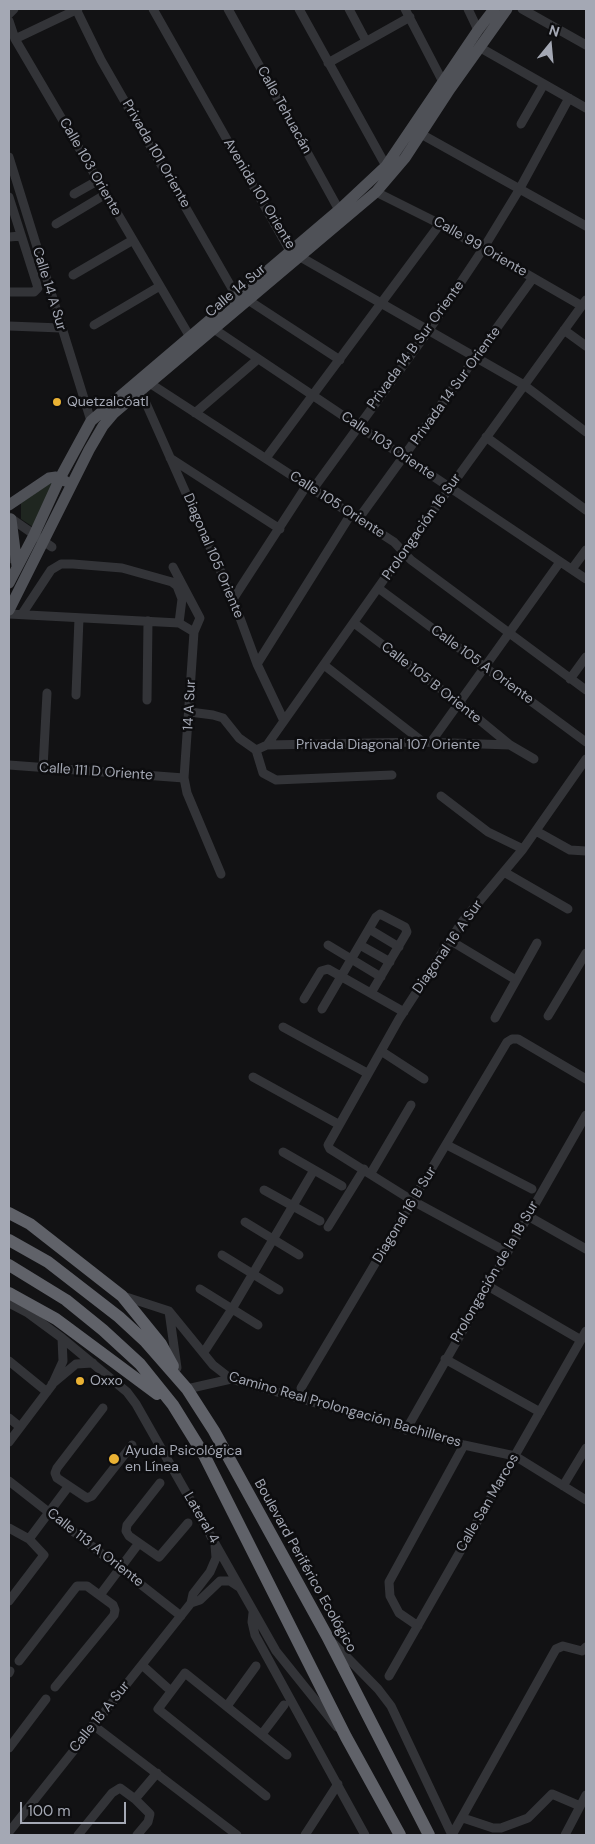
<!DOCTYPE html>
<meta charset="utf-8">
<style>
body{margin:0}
#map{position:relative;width:595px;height:1844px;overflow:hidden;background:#121214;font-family:"DM Sans",sans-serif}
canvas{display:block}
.frame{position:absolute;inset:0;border:10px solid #a4a8b4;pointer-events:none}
.north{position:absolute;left:525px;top:20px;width:50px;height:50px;-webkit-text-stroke:4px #0d0d0f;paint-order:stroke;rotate:17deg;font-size:14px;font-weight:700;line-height:20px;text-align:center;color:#a4a8b4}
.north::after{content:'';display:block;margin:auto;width:18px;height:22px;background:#a4a8b4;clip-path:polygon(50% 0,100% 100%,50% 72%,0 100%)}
.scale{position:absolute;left:20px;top:1802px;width:106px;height:22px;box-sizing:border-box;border:2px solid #a4a8b4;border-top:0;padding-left:6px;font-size:15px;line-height:18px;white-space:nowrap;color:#a4a8b4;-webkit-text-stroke:4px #0d0d0f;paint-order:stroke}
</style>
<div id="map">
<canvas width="595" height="1844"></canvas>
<div class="frame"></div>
<div class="north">N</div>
<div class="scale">100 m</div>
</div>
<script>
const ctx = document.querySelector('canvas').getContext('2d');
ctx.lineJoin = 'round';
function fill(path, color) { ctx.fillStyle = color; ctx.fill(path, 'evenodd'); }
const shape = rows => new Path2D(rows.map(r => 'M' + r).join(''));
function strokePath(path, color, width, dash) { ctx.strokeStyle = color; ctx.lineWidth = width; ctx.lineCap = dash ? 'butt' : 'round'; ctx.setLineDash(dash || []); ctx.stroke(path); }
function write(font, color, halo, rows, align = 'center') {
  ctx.font = font + ' "DM Sans",sans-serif'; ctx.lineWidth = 5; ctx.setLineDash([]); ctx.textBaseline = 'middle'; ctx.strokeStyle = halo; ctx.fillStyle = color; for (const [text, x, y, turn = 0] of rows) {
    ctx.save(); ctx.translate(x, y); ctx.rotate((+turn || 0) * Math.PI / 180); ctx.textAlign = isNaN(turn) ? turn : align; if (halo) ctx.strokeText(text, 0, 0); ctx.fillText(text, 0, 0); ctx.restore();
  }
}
fill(shape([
 [55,480,33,527,21,519,21,503]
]), '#1f2620');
strokePath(shape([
 [76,9,101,60,237,297],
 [153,9,290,251,524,385,586,432],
 [228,9,339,210],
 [299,9,386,166],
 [349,9,366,41],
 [405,9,443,82],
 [468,9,478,30],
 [522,9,586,45],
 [9,14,14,9],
 [9,21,15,39,190,337],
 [15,39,78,9],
 [479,47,586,108],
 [328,63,410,17],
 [521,124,544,84],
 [421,134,586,226],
 [9,157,91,421],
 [376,192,440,224,582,306],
 [74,194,97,181],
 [9,197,38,288,34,292,9,292],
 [56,224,106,194],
 [9,237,21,236],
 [73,275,133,240],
 [248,300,340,360],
 [94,325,160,286],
 [9,326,61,328],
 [214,329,586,579],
 [564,330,586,346],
 [151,384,394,542,411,560,586,690],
 [141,392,233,599,257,664,284,721],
 [195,413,258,359],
 [486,437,586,510],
 [170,458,280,529],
 [266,458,440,224],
 [313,489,429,330,483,249,519,190,569,98],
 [9,517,52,547],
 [359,518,533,278],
 [9,559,9,542],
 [572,569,586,550],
 [378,588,586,742],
 [233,599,307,485],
 [9,614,179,623,194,632,200,618,173,567],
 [22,614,51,570,61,564,73,564,122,568,172,582,177,586,182,599,179,623],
 [354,623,459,703,510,745,534,759],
 [194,632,184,778,187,793,221,874],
 [257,664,351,514],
 [324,665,423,742],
 [570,679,586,657],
 [76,695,79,618],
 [147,700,148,621],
 [190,712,213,715,223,718,239,738,256,750],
 [431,742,560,562],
 [267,745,423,742,510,745],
 [256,750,267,745,404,551,586,300],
 [256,750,263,773,276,780,392,775],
 [9,765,184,778],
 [43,768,47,693],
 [441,796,488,832,523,849],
 [536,831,570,850,586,851],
 [504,872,568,909],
 [369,929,399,947],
 [451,941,516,980],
 [328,945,381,977],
 [360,945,390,962],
 [304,999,321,971,328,969,404,1012],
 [322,1009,376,917,380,914,405,927,407,932,371,993],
 [548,1016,586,953],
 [495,1018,537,943],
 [283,1027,367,1073],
 [381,1051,424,1079],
 [253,1077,338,1124],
 [447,1145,532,1189],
 [283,1152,342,1186],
 [371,1173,411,1105],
 [264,1190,320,1221],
 [528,1216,586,1249],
 [245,1222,299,1255],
 [328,1227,364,1169],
 [507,1252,413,1201,330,1149,328,1145,399,1019,462,922,523,849,586,759],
 [222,1255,279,1290],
 [488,1286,581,1340],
 [200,1289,258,1325],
 [123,1296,169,1311,213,1365,231,1379,464,1445,515,1456,586,1500],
 [9,1303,28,1313,62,1338,127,1392,136,1404,276,1651,337,1727],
 [169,1311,177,1368],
 [204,1352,232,1309,314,1170],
 [445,1359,540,1412],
 [9,1361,47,1392],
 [52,1384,76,1364,93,1363],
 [301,1388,507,1042,512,1039,518,1039,586,1079],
 [187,1389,231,1379],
 [103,1408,57,1468,55,1473,57,1478,87,1498,92,1496,132,1445],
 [9,1418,20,1427],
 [406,1430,586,1115],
 [9,1442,52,1385,63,1361,62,1338],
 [9,1481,181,1616],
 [160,1483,127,1525,126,1531,129,1536,159,1557,188,1523],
 [563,1486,586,1448],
 [9,1528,29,1539,44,1555,9,1601],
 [29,1539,68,1487],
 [100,1595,139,1543],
 [191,1603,200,1600,220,1581,230,1581,239,1587],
 [253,1613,252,1622,255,1635,365,1835],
 [418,1626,399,1613,390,1596,389,1582,464,1445],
 [334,1644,378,1689,391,1706,452,1835],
 [19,1661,77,1586,87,1586,113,1605,115,1610,114,1615,55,1687],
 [142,1665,171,1691],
 [9,1673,10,1671],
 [389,1676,586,1331],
 [227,1706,256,1666],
 [93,1725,237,1835],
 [262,1734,284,1705],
 [9,1748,46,1699],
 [266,1796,158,1709,185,1673,287,1755],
 [135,1799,157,1773],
 [463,1818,493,1828,501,1828,528,1818,552,1794,580,1806],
 [9,1832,191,1603,193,1594,210,1572,216,1558,215,1545],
 [78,1835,112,1793,120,1788,135,1799,150,1814,148,1822,137,1835],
 [305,1835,338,1784],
 [452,1835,556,1649,563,1646,582,1651,586,1647],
 [565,1835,586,1795]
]), '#333438', 9);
strokePath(shape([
 [9,505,49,478,56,477,65,481],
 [11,519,17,566],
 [9,583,34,535,60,478,91,421,339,210,386,166,478,30,494,9],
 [9,610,89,450,103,426,114,413,376,192,405,158,450,89,507,9]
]), '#4f5157', 11);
strokePath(shape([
 [9,1213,30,1224,122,1296,161,1344,173,1366],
 [9,1240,48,1262,119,1317,145,1341,187,1389,214,1431,327,1636,429,1835],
 [9,1265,66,1300,103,1330,140,1364,173,1405,204,1455,346,1737,400,1835],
 [9,1293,56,1319,157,1394]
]), '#606269', 12);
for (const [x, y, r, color] of [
 [57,402,5,"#eab234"],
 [80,1381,5,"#eab234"],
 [114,1459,6,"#eab234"]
]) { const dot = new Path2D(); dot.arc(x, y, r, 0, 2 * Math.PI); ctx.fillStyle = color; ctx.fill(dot); strokePath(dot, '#0d0d0f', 2); }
write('14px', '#a4a8b4', '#0d0d0f', [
 ["Calle Tehuacán",284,110,61],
 ["Privada 101 Oriente",156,154,60],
 ["Calle 103 Oriente",90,167,60],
 ["Avenida 101 Oriente",259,194,59],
 ["Calle 99 Oriente",480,247,30],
 ["Calle 14 A Sur",49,289,73],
 ["Calle 14 Sur",236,291,-40],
 ["Privada 14 B Sur Oriente",416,345,-54],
 ["Privada 14 Sur Oriente",456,386,-54],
 ["Calle 103 Oriente",388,446,34],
 ["Calle 105 Oriente",337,505,33],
 ["Prolongación 16 Sur",422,527,-55],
 ["Diagonal 105 Oriente",213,556,67],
 ["Calle 105 A Oriente",482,665,36],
 ["Calle 105 B Oriente",431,683,38],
 ["14 A Sur",190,705,-87],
 ["Privada Diagonal 107 Oriente",388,745],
 ["Calle 111 D Oriente",96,772,4],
 ["Diagonal 16 A Sur",448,947,-55],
 ["Diagonal 16 B Sur",405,1215,-59],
 ["Prolongación de la 18 Sur",495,1272,-60],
 ["Camino Real Prolongación Bachilleres",345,1410,16],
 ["Calle San Marcos",488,1503,-60],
 ["Lateral 4",201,1518,60],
 ["Calle 113 A Oriente",95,1548,38],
 ["Boulevard Periférico Ecológico",305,1566,61],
 ["Calle 18 A Sur",100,1717,-51]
]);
write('14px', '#a4a8b4', '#0d0d0f', [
 ["Quetzalcóatl",67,402],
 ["Oxxo",90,1381],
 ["Ayuda Psicológica",125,1451],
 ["en Línea",125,1467]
], 'left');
</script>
